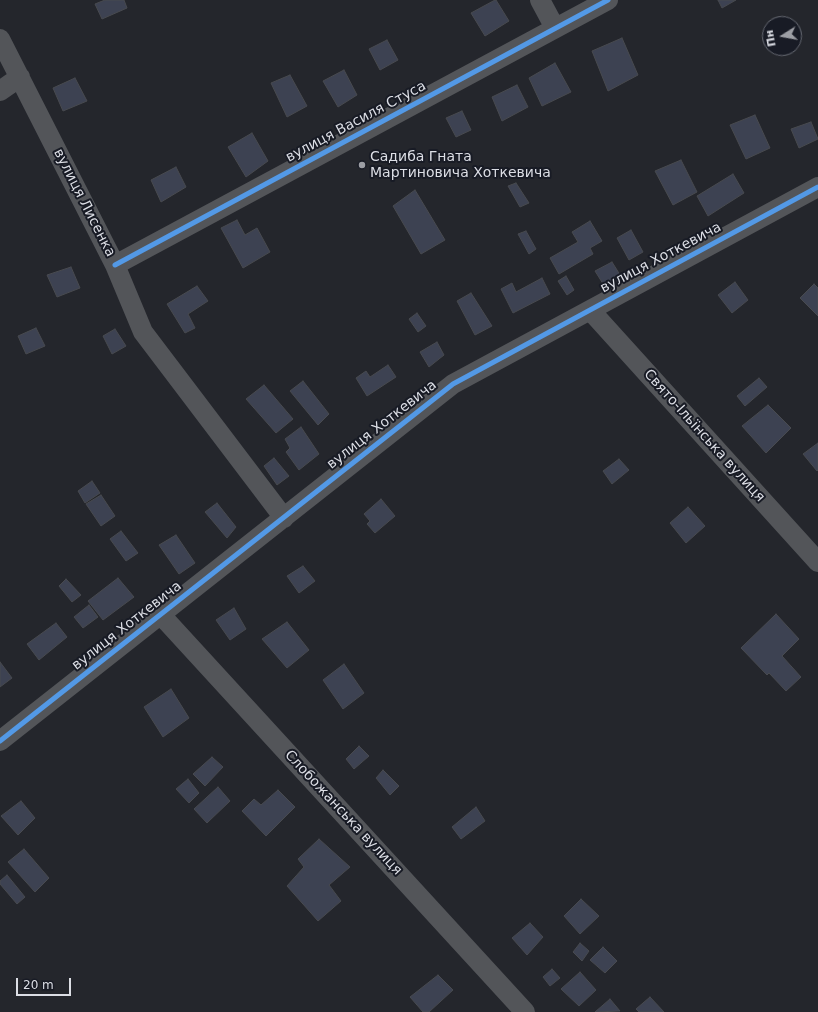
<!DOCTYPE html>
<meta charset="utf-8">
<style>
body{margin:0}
#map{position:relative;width:818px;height:1012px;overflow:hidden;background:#24262c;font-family:"DejaVu Sans",sans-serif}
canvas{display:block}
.north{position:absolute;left:762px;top:16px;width:40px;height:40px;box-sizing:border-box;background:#181b25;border:1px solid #666972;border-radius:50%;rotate:259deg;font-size:11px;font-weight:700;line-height:16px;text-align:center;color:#dcdee5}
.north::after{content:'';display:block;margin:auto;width:14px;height:18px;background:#9c9ea4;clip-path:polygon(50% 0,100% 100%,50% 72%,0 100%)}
.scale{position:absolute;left:16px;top:978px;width:55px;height:18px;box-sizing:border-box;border:2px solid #dcdee5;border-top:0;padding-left:5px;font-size:12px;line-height:14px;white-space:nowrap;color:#dcdee5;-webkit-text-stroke:3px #181b25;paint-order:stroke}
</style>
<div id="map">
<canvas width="818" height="1012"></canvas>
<div class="north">Пн</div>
<div class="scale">20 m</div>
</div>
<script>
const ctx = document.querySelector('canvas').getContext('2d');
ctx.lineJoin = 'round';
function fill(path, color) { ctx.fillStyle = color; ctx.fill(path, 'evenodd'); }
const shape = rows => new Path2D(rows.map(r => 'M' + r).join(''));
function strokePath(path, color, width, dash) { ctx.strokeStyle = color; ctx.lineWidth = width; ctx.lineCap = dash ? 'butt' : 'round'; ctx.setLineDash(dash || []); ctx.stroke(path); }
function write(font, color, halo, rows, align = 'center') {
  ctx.font = font + ' "DejaVu Sans",sans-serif'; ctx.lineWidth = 4; ctx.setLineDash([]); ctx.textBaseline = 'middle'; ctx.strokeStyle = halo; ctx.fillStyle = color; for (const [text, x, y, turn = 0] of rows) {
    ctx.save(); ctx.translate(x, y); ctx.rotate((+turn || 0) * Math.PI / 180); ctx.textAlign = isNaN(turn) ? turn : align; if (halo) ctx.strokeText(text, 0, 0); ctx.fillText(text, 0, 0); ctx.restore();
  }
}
const building = shape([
 [105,0,124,0,127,8,102,19,95,4,105,0],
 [495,0,496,0,509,21,485,36,471,13,495,0],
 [718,0,736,0,722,8,718,0],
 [622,38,638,75,608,91,592,51,622,38],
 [387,40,398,60,380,70,369,49,387,40],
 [555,63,571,92,542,106,529,78,555,63],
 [344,70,357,95,338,107,323,81,344,70],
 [290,75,307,106,287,117,271,83,290,75],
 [75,78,87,101,63,111,53,88,75,78],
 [517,85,528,107,502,121,492,97,517,85],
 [462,111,471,130,456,137,446,118,462,111],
 [755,115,770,148,746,159,730,125,755,115],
 [811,122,818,139,799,148,791,129,811,122],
 [252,133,268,161,246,177,228,147,252,133],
 [681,160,697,192,673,205,655,171,681,160],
 [176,167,186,187,161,202,151,180,176,167],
 [733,174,744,193,708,216,697,196,733,174],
 [516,183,529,203,520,207,508,186,516,183],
 [415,190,445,240,421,254,393,206,415,190],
 [237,220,245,235,257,228,270,252,243,268,221,228,237,220],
 [590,221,602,241,590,248,593,254,559,274,550,258,578,242,572,232,590,221],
 [631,230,643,252,629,260,617,238,631,230],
 [526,231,536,249,529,254,518,234,526,231],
 [612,262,622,278,605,287,595,271,612,262],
 [71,267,80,288,57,297,47,275,71,267],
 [566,276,574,290,567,295,558,281,566,276],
 [542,278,550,294,513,313,501,289,512,283,516,292,542,278],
 [735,282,748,300,732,313,718,295,735,282],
 [814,284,818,288,818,316,800,298,814,284],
 [197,286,208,301,188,314,195,328,185,333,167,304,197,286],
 [471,293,492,326,475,335,457,301,471,293],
 [417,313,426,326,418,332,409,319,417,313],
 [36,328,45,346,26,354,18,336,36,328],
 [115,329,126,346,112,354,103,336,115,329],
 [437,342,444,355,429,367,420,352,437,342],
 [388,365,396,377,367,396,356,378,366,371,370,377,388,365],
 [759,378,767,387,745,406,737,396,759,378],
 [303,381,329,414,318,425,290,391,303,381],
 [264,385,293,419,276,433,246,399,264,385],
 [768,405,791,428,766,453,742,426,768,405],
 [301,427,319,454,299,470,286,452,290,448,285,439,301,427],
 [818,443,818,470,817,471,803,454,818,443],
 [274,458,289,476,277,485,264,466,274,458],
 [619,459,629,470,612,484,603,471,619,459],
 [92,481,100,493,85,503,78,491,92,481],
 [101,495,115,516,101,526,86,504,101,495],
 [381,499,395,516,375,533,367,524,370,521,364,514,381,499],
 [217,503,236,527,227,538,205,512,217,503],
 [688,507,705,526,686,543,670,523,688,507],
 [121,531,138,553,126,561,110,539,121,531],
 [176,535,195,563,179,574,159,545,176,535],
 [303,566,315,581,299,593,287,576,303,566],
 [118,578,134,597,103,620,88,601,118,578],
 [66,579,81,595,72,602,59,586,66,579],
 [89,605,98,617,83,628,74,617,89,605],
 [234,608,246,629,230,640,216,620,234,608],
 [776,614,799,639,782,656,801,677,786,691,769,673,767,675,741,648,776,614],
 [287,622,309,650,287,668,262,639,287,622],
 [56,623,67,637,39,660,27,644,56,623],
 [0,662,12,678,0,687,0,662],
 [344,664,364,693,343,709,323,680,344,664],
 [171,689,189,718,163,737,144,707,171,689],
 [359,746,369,756,354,769,346,759,359,746],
 [212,757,223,767,205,786,193,774,212,757],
 [383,770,399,786,390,795,376,778,383,770],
 [188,779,199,793,189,803,176,789,188,779],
 [218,787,230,801,207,823,194,809,218,787],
 [278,790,295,807,266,836,242,811,254,799,261,805,278,790],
 [21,801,35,818,18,835,1,816,21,801],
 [476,807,485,821,461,839,452,827,476,807],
 [319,839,350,867,329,885,341,901,318,921,287,886,304,867,298,859,319,839],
 [24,849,49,878,35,892,8,862,24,849],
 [7,875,25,897,17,904,0,884,0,881,7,875],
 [581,899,599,916,580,934,564,916,581,899],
 [530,923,543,937,527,955,512,938,530,923],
 [580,943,589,951,582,961,573,952,580,943],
 [603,947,617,961,605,973,590,960,603,947],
 [552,969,560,978,550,986,543,977,552,969],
 [580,972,596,990,579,1006,561,989,580,972],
 [438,975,453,990,429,1012,423,1012,410,997,438,975],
 [650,997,664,1012,639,1012,636,1009,650,997],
 [610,999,620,1011,595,1012,610,999]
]);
fill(building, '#3d4252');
strokePath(building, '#484a4f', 1);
strokePath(shape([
 [540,0,555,28],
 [0,39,115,265,143,332,284,518],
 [0,91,20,77],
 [115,265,608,0],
 [590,310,818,562],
 [161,615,525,1012],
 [0,741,453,384,818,187]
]), '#535559', 20);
strokePath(shape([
 [115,265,608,0],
 [0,741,453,384,818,187]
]), '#5399e6', 5);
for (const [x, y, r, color] of [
 [362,165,4,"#9c9ea4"]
]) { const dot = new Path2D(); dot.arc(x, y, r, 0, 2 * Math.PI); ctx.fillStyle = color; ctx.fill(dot); strokePath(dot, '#181b25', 1.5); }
write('14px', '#dcdee5', '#181b25', [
 ["вулиця Василя Стуса",356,122,-28],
 ["вулиця Лисенка",84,203,63],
 ["вулиця Хоткевича",661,258,-28],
 ["вулиця Хоткевича",382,425,-38],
 ["Свято-Ільїнська вулиця",704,436,48],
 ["вулиця Хоткевича",127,626,-38],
 ["Слобожанська вулиця",343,813,47]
]);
write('14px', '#dcdee5', '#181b25', [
 ["Садиба Гната",370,157],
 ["Мартиновича Хоткевича",370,173]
], 'left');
</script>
